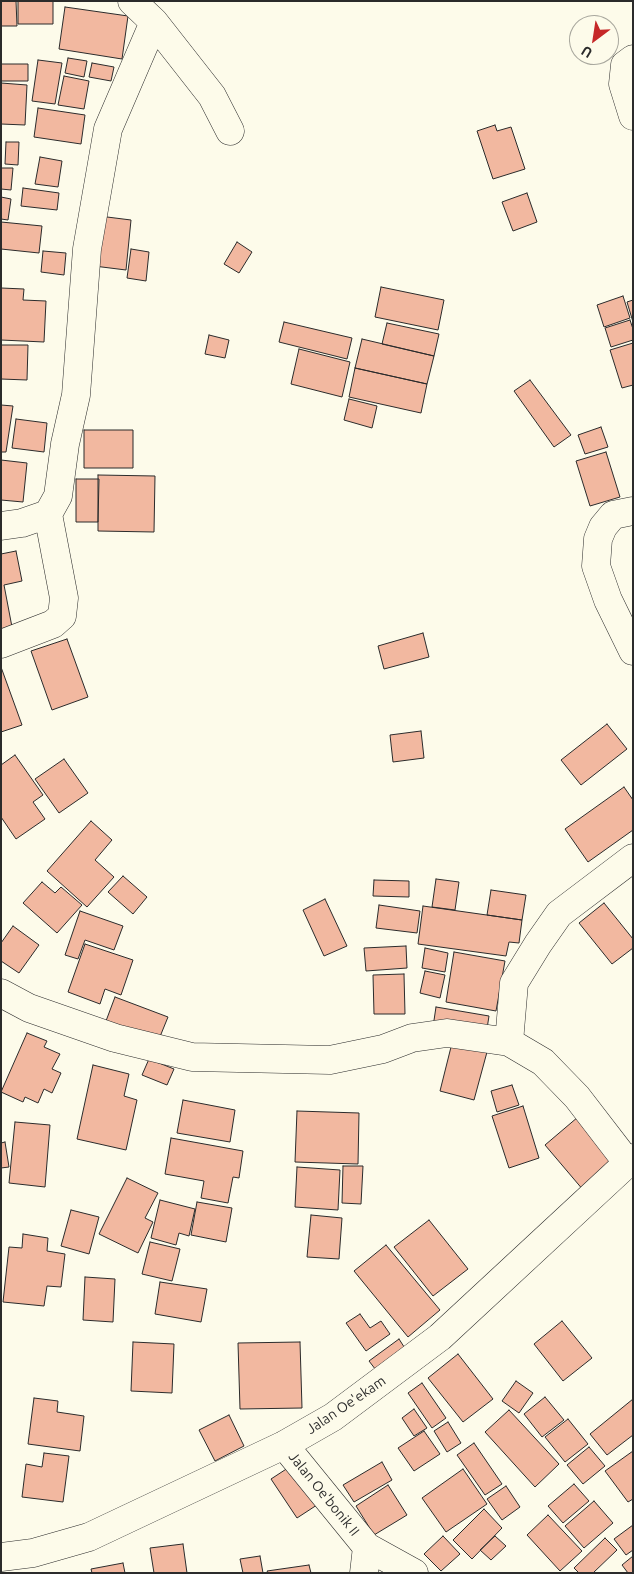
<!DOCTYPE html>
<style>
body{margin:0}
#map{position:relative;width:634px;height:1574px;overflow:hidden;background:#fdfbea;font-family:Ubuntu,sans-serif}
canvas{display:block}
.frame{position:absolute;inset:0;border:2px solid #2b2b2b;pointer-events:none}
.north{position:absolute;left:569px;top:15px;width:50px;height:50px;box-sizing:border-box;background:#fdfbea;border:1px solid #a9a89e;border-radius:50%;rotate:211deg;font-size:14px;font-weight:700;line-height:20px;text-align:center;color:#2b2b2b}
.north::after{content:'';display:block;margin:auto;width:18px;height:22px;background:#c62828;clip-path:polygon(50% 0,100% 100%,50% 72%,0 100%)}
</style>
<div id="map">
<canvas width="634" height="1574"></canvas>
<div class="frame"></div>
<div class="north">U</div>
</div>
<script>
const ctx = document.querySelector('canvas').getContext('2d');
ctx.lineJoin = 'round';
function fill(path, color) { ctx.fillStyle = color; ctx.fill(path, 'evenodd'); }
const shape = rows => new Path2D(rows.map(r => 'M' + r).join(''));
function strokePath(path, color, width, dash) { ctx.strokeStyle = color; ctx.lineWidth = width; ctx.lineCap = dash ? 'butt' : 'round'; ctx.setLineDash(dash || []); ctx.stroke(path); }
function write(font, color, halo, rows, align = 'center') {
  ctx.font = font + ' Ubuntu,sans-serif'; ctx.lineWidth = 4; ctx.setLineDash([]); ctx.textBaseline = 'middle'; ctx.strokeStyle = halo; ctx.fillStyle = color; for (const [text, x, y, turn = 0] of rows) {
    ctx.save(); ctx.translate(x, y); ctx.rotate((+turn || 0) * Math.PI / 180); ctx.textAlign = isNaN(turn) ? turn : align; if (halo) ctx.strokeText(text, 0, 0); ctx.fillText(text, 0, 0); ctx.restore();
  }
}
const building = shape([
 [1,1,16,1,17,26,1,26,1,1],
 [18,1,53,1,53,24,18,24,18,1],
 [65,7,128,16,122,59,59,49,65,7],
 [68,58,87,61,84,77,65,73,68,58],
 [38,60,62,63,55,104,32,101,38,60],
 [92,63,114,67,111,81,89,77,92,63],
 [1,64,28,64,28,81,1,81,1,64],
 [64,76,89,81,84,109,58,105,64,76],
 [1,83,27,85,25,125,1,124,1,83],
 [38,108,85,115,81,144,34,137,38,108],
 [495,125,497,131,511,127,525,169,493,179,477,131,495,125],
 [6,142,19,142,18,165,5,164,6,142],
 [40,157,62,161,58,187,35,184,40,157],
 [1,168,13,168,11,190,1,189,1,168],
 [23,188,59,193,57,210,21,206,23,188],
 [527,193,537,222,513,231,502,202,527,193],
 [1,197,11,199,8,220,1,219,1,197],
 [99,216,131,220,126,270,94,266,99,216],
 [1,222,42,226,39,253,1,249,1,222],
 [237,242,252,252,239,273,224,264,237,242],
 [131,249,149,252,146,281,127,278,131,249],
 [43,251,66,253,64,275,41,272,43,251],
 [381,287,444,300,438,330,375,317,381,287],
 [1,288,24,289,23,300,46,301,44,342,1,340,1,288],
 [623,296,630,318,604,327,597,305,623,296],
 [633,300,633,322,627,302,633,300],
 [630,320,633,329,633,340,611,347,605,328,630,320],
 [284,322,352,338,347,359,279,342,284,322],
 [387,323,439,334,434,356,382,344,387,323],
 [209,335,229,340,225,358,205,354,209,335],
 [362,339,434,356,427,384,355,368,362,339],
 [633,343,633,385,622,388,610,350,633,343],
 [1,345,28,345,27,380,1,379,1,345],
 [299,349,350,362,342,397,291,384,299,349],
 [355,368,427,384,421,413,349,397,355,368],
 [530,380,571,435,554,447,514,391,530,380],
 [349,399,377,406,372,428,344,420,349,399],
 [1,405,13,406,6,452,1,452,1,405],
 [16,419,47,423,44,452,12,448,16,419],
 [601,427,608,447,585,454,578,435,601,427],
 [84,430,133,430,133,468,84,468,84,430],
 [606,452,620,497,590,506,576,461,606,452],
 [1,460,27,463,23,502,1,500,1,460],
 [98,475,155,476,154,532,98,531,98,475],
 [76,479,99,479,98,522,76,522,76,479],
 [16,551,22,581,4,585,12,627,1,629,1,554,16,551],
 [423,633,429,657,384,669,378,646,423,633],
 [67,639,88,697,52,710,31,651,67,639],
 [1,667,22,725,1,732,1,667],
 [607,724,627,749,581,785,561,760,607,724],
 [421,731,424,758,393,762,390,735,421,731],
 [15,755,43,795,33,802,45,819,16,839,1,817,1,765,15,755],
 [64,759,88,793,59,813,35,779,64,759],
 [624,787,633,800,633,830,588,862,565,829,624,787],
 [91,821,112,840,95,860,114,877,87,907,47,871,91,821],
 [123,876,147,897,133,914,108,892,123,876],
 [436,879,459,882,455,910,432,907,436,879],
 [374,880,409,881,409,897,373,896,374,880],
 [42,882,55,893,61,887,82,905,57,933,23,903,42,882],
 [491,890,526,895,522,920,487,915,491,890],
 [325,899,347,946,324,956,303,910,325,899],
 [604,903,633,939,633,948,612,964,579,923,604,903],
 [379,905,420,911,417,933,376,928,379,905],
 [423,906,522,920,519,943,509,942,506,956,418,944,423,906],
 [80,911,123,926,114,950,85,940,78,959,65,955,80,911],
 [13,926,39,945,19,973,1,961,1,943,13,926],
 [85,944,133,960,121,995,105,989,100,1004,68,992,85,944],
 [406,946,407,968,366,971,364,948,406,946],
 [425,948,448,953,445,972,422,968,425,948],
 [454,952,505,961,496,1011,446,1002,454,952],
 [425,971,445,975,440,998,420,993,425,971],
 [404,974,405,1014,374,1014,373,975,404,974],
 [115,997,168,1017,157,1044,103,1029,115,997],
 [436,1007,489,1016,486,1035,433,1027,436,1007],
 [27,1033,47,1041,44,1047,60,1054,52,1069,61,1073,52,1093,44,1089,38,1103,25,1097,23,1102,1,1092,27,1033],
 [452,1043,487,1052,474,1100,440,1091,452,1043],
 [149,1059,174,1069,167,1085,142,1075,149,1059],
 [93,1065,129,1074,124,1096,137,1100,126,1150,77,1139,93,1065],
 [512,1085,519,1105,497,1112,491,1091,512,1085],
 [183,1100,235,1110,230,1142,177,1133,183,1100],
 [523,1106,539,1158,509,1168,492,1116,523,1106],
 [297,1111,359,1113,358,1164,295,1162,297,1111],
 [578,1117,617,1162,584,1191,545,1145,578,1117],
 [15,1122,50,1125,45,1187,9,1183,15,1122],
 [171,1138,243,1151,239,1178,233,1177,228,1203,201,1198,204,1181,165,1174,171,1138],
 [5,1142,9,1167,1,1168,1,1143,5,1142],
 [343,1166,363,1166,361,1204,342,1203,343,1166],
 [297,1167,340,1170,338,1210,295,1207,297,1167],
 [127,1178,158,1193,145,1218,153,1222,138,1253,99,1234,127,1178],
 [160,1200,195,1209,189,1236,179,1233,176,1245,151,1238,160,1200],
 [197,1202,232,1208,226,1242,191,1235,197,1202],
 [71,1210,99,1217,89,1254,61,1246,71,1210],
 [311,1215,342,1218,339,1259,307,1257,311,1215],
 [429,1220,468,1269,433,1296,394,1247,429,1220],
 [23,1234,48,1238,47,1251,65,1254,61,1287,47,1286,44,1306,3,1302,9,1247,22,1248,23,1234],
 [150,1242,180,1249,172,1281,142,1274,150,1242],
 [386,1245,440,1310,408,1337,354,1271,386,1245],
 [85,1277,115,1279,113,1322,83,1320,85,1277],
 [160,1282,207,1289,201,1322,155,1314,160,1282],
 [360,1314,370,1328,381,1321,390,1334,366,1351,346,1323,360,1314],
 [562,1321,592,1358,563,1381,534,1344,562,1321],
 [399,1339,408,1353,379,1374,369,1361,399,1339],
 [133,1342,174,1344,172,1393,131,1391,133,1342],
 [300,1342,302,1408,240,1409,238,1343,300,1342],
 [458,1354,493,1399,463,1422,428,1378,458,1354],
 [516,1381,533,1393,519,1413,502,1401,516,1381],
 [422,1383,446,1418,432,1428,408,1393,422,1383],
 [545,1397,564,1420,542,1437,524,1414,545,1397],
 [34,1398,58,1401,57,1412,84,1416,80,1451,28,1444,34,1398],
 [633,1399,633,1435,607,1455,590,1434,633,1399],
 [414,1409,427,1428,414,1436,402,1418,414,1409],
 [509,1410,559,1464,535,1487,485,1432,509,1410],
 [229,1415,244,1446,215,1461,199,1430,229,1415],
 [568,1419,588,1444,565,1462,545,1437,568,1419],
 [448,1422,461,1443,447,1452,434,1431,448,1422],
 [424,1431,440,1454,414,1471,398,1448,424,1431],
 [474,1443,502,1484,485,1495,457,1455,474,1443],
 [589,1447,605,1466,583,1484,567,1465,589,1447],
 [633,1451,633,1499,628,1502,605,1471,633,1451],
 [44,1453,69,1456,63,1502,22,1497,26,1464,42,1467,44,1453],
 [382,1462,392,1480,354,1502,343,1485,382,1462],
 [294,1464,320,1503,297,1518,271,1479,294,1464],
 [463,1469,487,1504,446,1532,422,1498,463,1469],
 [574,1484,589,1501,563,1523,548,1506,574,1484],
 [388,1485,407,1515,374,1535,356,1506,388,1485],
 [506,1486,520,1507,502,1520,487,1499,506,1486],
 [594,1501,613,1523,584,1548,565,1526,594,1501],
 [484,1509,502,1528,472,1559,453,1540,484,1509],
 [548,1515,582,1551,560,1571,527,1535,548,1515],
 [633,1525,633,1550,626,1555,614,1539,633,1525],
 [443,1536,460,1554,441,1571,424,1554,443,1536],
 [495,1536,506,1546,491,1560,480,1550,495,1536],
 [605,1538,617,1550,593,1573,579,1573,574,1568,605,1538],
 [183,1544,187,1573,154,1573,150,1548,183,1544],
 [260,1556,263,1573,243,1573,240,1559,260,1556],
 [633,1556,633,1573,628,1573,622,1565,633,1556],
 [123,1563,125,1573,92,1573,91,1569,123,1563],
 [309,1565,311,1573,268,1573,267,1571,309,1565]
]);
fill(building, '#f2b8a0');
strokePath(building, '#2b2b2b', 1);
const minor = shape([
 [132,1,154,22,212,96,230,131],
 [633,59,625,65,623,84,633,116],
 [633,511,613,515,603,527,598,539,596,566,608,600,633,651],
 [1,526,22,523,48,514,58,496,65,444,76,395,87,249,108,129,154,22],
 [1,644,53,624,62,616,64,598,48,514],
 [1,993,29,1008,115,1038,192,1057,330,1060,383,1049,412,1038,447,1033,509,1042,543,1062,577,1097,627,1162],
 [509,1042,514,983,538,944,559,914,633,858],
 [284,1445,367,1547,364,1573],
 [367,1547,414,1573],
 [1,1557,33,1553,89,1537,284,1445,333,1417,440,1337,633,1158]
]);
strokePath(minor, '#2b2b2b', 29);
strokePath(minor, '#fdfbea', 28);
write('14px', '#2b2b2b', '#fdfbea', [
 ["Jalan Oe'ekam",346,1405,-34],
 ["Jalan Oe'bonik II",324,1494,51]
]);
</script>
